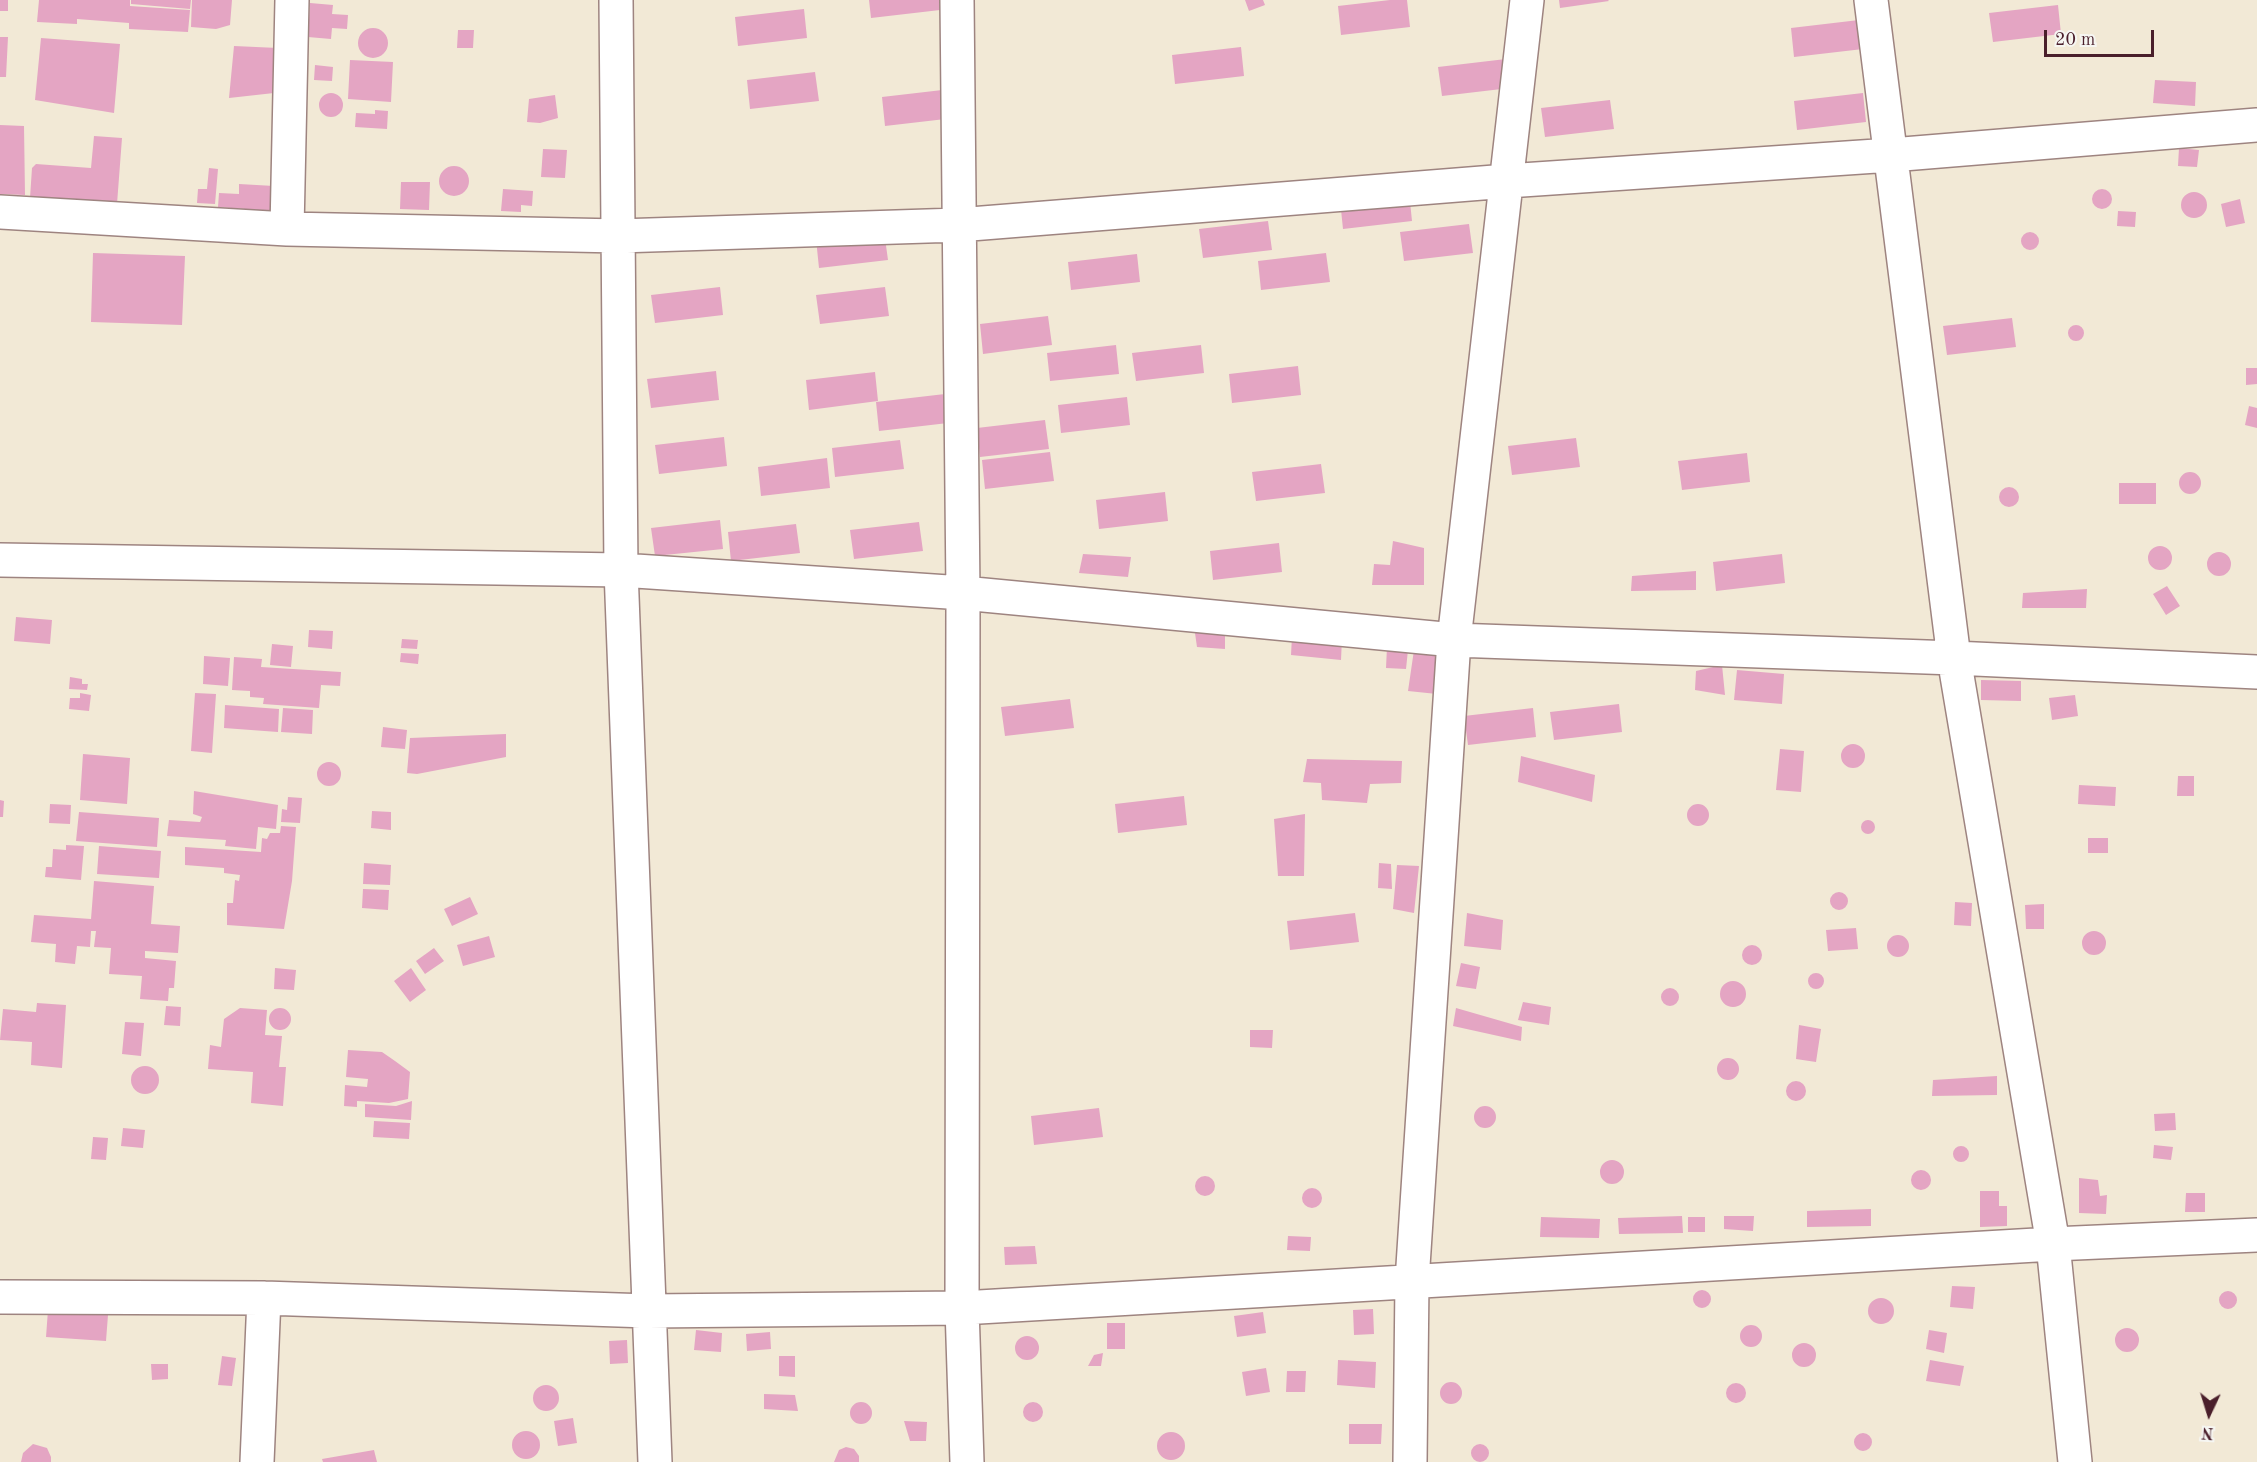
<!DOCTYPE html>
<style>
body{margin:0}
#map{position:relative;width:2257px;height:1462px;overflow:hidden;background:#f2e9d6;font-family:"Old Standard TT",serif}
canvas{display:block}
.north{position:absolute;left:2179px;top:1384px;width:60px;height:60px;-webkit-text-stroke:4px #f6f6f2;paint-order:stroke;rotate:184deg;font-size:16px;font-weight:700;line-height:24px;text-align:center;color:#4a1f2b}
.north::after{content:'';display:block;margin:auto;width:21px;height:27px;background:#4a1f2b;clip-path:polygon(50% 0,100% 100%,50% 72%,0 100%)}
.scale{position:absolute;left:2044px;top:30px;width:110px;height:27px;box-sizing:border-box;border:3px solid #4a1f2b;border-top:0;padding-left:8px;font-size:18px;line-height:21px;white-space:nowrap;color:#4a1f2b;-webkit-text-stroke:4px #f6f6f2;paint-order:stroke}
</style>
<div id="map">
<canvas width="2257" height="1462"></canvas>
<div class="north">N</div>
<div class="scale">20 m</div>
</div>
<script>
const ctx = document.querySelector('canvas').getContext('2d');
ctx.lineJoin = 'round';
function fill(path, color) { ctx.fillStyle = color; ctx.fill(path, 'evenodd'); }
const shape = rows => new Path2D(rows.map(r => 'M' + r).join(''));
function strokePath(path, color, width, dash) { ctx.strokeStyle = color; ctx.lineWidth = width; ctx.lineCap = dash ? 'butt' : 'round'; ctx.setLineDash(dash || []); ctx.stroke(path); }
fill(shape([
 [0,0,8,0,8,11,0,11],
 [39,0,130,0,130,6,190,10,188,32,129,29,129,23,77,19,77,24,37,22],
 [131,0,191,0,190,9,131,4],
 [192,0,232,0,230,25,216,29,191,27],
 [869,0,939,0,940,10,871,18],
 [1245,0,1263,0,1265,5,1249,11],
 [1390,0,1407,0,1410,27,1341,35,1338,6],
 [1559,0,1608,0,1609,1,1560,8],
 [310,3,333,5,332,14,348,15,347,29,332,28,331,39,308,37],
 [2058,5,2061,34,1993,42,1989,13],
 [804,9,807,38,738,46,735,17],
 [1859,20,1863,49,1794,57,1791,28],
 '358 43a15 15 0 1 1 30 0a15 15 0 1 1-30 0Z',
 [458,30,474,30,473,48,457,48],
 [0,37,8,37,6,77,0,77],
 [41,38,120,44,114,113,35,100],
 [234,46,278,48,274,93,229,98],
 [1241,47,1244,76,1175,84,1172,55],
 [1506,59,1510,88,1442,96,1438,67],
 [350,60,393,62,391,102,348,99],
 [315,65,333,67,332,81,314,80],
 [815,72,819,101,750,109,747,80],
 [2155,80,2196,82,2195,106,2153,103],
 [951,89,954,118,885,126,882,97],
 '319 105a12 12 0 1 1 24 0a12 12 0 1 1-24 0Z',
 [1863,93,1866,122,1797,130,1794,101],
 [555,95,558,118,540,123,527,122,529,99],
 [1610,100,1614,129,1545,137,1541,108],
 [375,110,388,111,387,129,355,127,356,113,375,114],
 [0,125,24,126,25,195,0,194],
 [94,136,122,138,117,204,30,198,32,168,36,164,91,168],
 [2179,148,2199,150,2197,167,2178,166],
 [543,149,567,150,565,178,541,177],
 '439 181a15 15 0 1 1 30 0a15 15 0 1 1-30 0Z',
 [209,168,218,169,215,204,197,203,198,189,207,189],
 [401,182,430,182,429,210,400,209],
 [239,184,274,186,272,211,218,207,219,193,239,194],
 [503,189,533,191,532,206,521,205,521,212,501,211],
 '2092 199a10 10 0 1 1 20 0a10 10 0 1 1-20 0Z',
 [1409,192,1412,221,1343,229,1340,200],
 '2181 205a13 13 0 1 1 26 0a13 13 0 1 1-26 0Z',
 [2240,199,2245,223,2226,227,2221,204],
 [2118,211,2136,212,2135,227,2117,226],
 [1268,221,1272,250,1203,258,1199,229],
 [1469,224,1473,253,1404,261,1400,232],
 [884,231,888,260,819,268,816,239],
 '2021 241a9 9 0 1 1 18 0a9 9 0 1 1-18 0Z',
 [93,253,185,256,182,325,91,322],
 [1326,253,1330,282,1261,290,1258,261],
 [1137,254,1140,282,1071,290,1068,262],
 [720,287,723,315,655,323,651,295],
 [885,287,889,316,820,324,816,295],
 [1048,316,1052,345,983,354,980,324],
 [2012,318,2016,347,1947,355,1943,326],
 '2068 333a8 8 0 1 1 16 0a8 8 0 1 1-16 0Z',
 [1116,345,1119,374,1050,381,1047,353],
 [1201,345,1204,373,1136,381,1132,353],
 [1298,366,1301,395,1232,403,1229,374],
 [2246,368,2257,368,2257,384,2246,385],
 [716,371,719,400,651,408,647,379],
 [875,372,878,401,809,410,806,380],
 [945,394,948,423,879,431,876,402],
 [1127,397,1130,425,1061,433,1058,405],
 [2249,406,2257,408,2257,428,2245,425],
 [1045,420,1049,449,980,457,977,428],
 [724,437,727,466,659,474,655,445],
 [1576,438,1580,467,1512,475,1508,446],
 [900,440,904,469,835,477,832,448],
 [1050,452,1054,481,985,489,982,460],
 [1747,453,1750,482,1682,490,1678,461],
 [827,458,830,488,761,496,758,467],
 [1321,464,1325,493,1256,501,1252,472],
 '2179 483a11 11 0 1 1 22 0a11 11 0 1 1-22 0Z',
 [2119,483,2156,483,2156,504,2119,504],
 '1999 497a10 10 0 1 1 20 0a10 10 0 1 1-20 0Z',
 [1165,492,1168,521,1099,529,1096,500],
 [720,520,723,549,655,556,651,528],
 [919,522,923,551,854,559,850,530],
 [796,524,800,553,731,561,728,532],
 [1393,541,1424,548,1424,585,1372,585,1374,564,1390,565],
 [1279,543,1282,572,1213,580,1210,551],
 '2148 558a12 12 0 1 1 24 0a12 12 0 1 1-24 0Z',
 '2207 564a12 12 0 1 1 24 0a12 12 0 1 1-24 0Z',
 [1083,554,1131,557,1128,577,1079,573],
 [1782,554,1785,583,1716,591,1713,562],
 [1696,571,1696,590,1631,591,1632,576],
 [2167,586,2180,606,2166,615,2153,594],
 [2087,589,2086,608,2022,608,2023,593],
 [16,617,52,620,50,644,14,641],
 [1194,626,1225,630,1225,649,1197,647],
 [309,630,333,631,332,649,308,647],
 [1292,636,1342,638,1341,660,1291,655],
 [402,639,418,640,417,649,401,648],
 [272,644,293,646,291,667,270,665],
 [1387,647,1408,650,1406,669,1386,668],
 [1414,650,1440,655,1437,694,1408,691],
 [401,653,419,654,418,664,400,662],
 [204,656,230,658,228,686,203,684],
 [234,657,262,659,261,667,341,672,340,686,321,685,319,708,263,704,264,698,250,697,250,691,232,690],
 [1722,665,1725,695,1695,690,1696,671],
 [1737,670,1784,674,1782,704,1734,700],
 [70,677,82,679,82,684,88,684,87,690,69,689],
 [1981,680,2021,681,2021,701,1981,700],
 [80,693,91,695,89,711,69,709,70,698,80,698],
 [195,693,216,694,212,753,191,751],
 [2075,695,2078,716,2052,720,2049,698],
 [1070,699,1074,728,1005,736,1001,707],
 [1619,704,1622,732,1554,740,1550,712],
 [225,705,279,709,278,732,224,728],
 [283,708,313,710,312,734,281,732],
 [1533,708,1536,737,1468,745,1464,716],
 [383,727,407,730,405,749,381,747],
 [506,734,506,757,417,774,407,773,410,738],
 '1841 756a12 12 0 1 1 24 0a12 12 0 1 1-24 0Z',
 [1780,749,1804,751,1801,792,1776,790],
 [83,754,130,758,127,804,80,800],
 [1521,756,1595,775,1592,802,1518,782],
 [1307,759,1402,761,1401,783,1370,784,1367,803,1322,800,1321,783,1303,782],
 '317 774a12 12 0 1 1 24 0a12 12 0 1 1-24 0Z',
 [2178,776,2194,776,2194,796,2177,796],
 [2079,785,2116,787,2115,806,2078,804],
 [194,791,278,805,276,829,258,827,256,849,225,846,226,840,167,836,169,820,200,822,202,817,193,814],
 [1184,796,1187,825,1118,833,1115,804],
 [288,797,302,798,300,823,281,822,282,809,287,810],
 [0,800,4,801,3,817,0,817],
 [50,804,71,805,70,824,49,823],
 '1687 815a11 11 0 1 1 22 0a11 11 0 1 1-22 0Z',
 [372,811,391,812,391,830,371,828],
 [79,812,159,818,157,847,76,841],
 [1305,814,1304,876,1278,876,1274,819],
 '1861 827a7 7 0 1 1 14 0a7 7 0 1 1-14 0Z',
 [281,826,296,827,292,881,284,929,227,925,227,903,233,903,235,880,239,881,240,875,224,873,224,868,185,865,185,847,261,852,262,838,267,839,270,833,280,833],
 [2088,838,2108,838,2108,853,2088,853],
 [66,845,84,846,81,880,45,877,46,867,52,867,53,849,66,850],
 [99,846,161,851,159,878,97,874],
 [364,863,391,865,390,885,363,884],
 [1379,863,1391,864,1392,889,1378,888],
 [1397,865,1419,866,1414,913,1393,909],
 [94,881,154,886,151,924,180,926,178,953,145,951,145,958,176,961,174,988,169,988,168,1001,140,999,142,976,109,974,111,948,94,947,96,931,91,931,90,947,77,946,75,964,55,962,56,944,31,942,34,915,91,919],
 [363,889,389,890,388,910,362,908],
 '1830 901a9 9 0 1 1 18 0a9 9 0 1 1-18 0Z',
 [470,897,478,914,452,926,444,909],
 [1955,902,1972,903,1971,926,1954,925],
 [2044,904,2044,929,2026,929,2025,905],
 [1355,913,1359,942,1290,950,1287,921],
 [1467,913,1503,920,1501,950,1464,946],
 [1856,928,1858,949,1828,951,1826,930],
 '2082 943a12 12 0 1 1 24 0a12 12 0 1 1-24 0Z',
 '1887 946a11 11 0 1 1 22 0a11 11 0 1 1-22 0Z',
 [489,936,495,957,463,966,457,945],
 '1742 955a10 10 0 1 1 20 0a10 10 0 1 1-20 0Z',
 [434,948,444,961,425,974,416,961],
 [1461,963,1480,967,1476,989,1456,986],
 [275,968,296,970,294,990,274,989],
 [411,968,426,990,410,1002,394,981],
 '1808 981a8 8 0 1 1 16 0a8 8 0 1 1-16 0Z',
 '1720 994a13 13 0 1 1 26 0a13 13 0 1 1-26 0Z',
 '1661 997a9 9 0 1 1 18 0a9 9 0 1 1-18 0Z',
 [1523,1002,1551,1007,1549,1025,1518,1020],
 [37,1003,66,1005,62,1068,31,1065,32,1042,0,1040,3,1009,36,1012],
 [166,1006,181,1007,180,1026,164,1025],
 '269 1019a11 11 0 1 1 22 0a11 11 0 1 1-22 0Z',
 [240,1008,267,1010,265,1035,282,1036,279,1067,286,1067,283,1106,251,1103,253,1072,208,1069,210,1045,221,1047,224,1019],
 [1456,1008,1522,1027,1521,1041,1453,1026],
 [125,1022,144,1023,141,1056,122,1054],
 [1799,1025,1821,1029,1816,1062,1796,1059],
 [1250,1030,1273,1030,1272,1048,1250,1047],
 [348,1050,382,1052,395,1061,410,1072,408,1099,389,1103,357,1101,357,1107,344,1106,345,1085,367,1087,368,1079,346,1077],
 '1717 1069a11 11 0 1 1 22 0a11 11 0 1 1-22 0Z',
 '131 1080a14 14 0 1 1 28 0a14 14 0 1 1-28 0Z',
 [1997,1076,1997,1095,1932,1096,1933,1080],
 '1786 1091a10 10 0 1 1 20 0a10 10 0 1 1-20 0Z',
 [412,1101,411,1120,365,1117,365,1104,396,1106],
 '1474 1117a11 11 0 1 1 22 0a11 11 0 1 1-22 0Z',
 [1099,1108,1103,1137,1034,1145,1031,1116],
 [2175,1113,2176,1130,2155,1131,2154,1114],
 [374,1121,410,1123,409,1139,373,1137],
 [123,1128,145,1130,143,1148,121,1146],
 [93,1137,108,1138,106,1160,91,1159],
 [2154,1145,2173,1147,2171,1160,2153,1158],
 '1953 1154a8 8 0 1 1 16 0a8 8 0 1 1-16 0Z',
 '1600 1172a12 12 0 1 1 24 0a12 12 0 1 1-24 0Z',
 '1911 1180a10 10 0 1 1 20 0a10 10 0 1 1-20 0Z',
 '1195 1186a10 10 0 1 1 20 0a10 10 0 1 1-20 0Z',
 [2079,1178,2098,1180,2100,1196,2107,1195,2106,1214,2079,1213],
 '1302 1198a10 10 0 1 1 20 0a10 10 0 1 1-20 0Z',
 [1980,1191,1999,1191,1999,1206,2007,1206,2007,1226,1980,1227],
 [2186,1193,2205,1193,2205,1212,2185,1212],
 [1871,1209,1871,1226,1807,1227,1807,1211],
 [1682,1216,1683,1233,1619,1234,1618,1218],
 [1724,1216,1754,1216,1753,1231,1724,1229],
 [1541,1217,1600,1219,1599,1238,1540,1237],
 [1688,1217,1705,1217,1705,1232,1688,1232],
 [1288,1236,1311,1237,1310,1251,1287,1250],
 [1035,1246,1037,1264,1005,1265,1004,1247],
 [1952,1286,1975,1287,1973,1309,1950,1307],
 '1693 1299a9 9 0 1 1 18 0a9 9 0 1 1-18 0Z',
 '2219 1300a9 9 0 1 1 18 0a9 9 0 1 1-18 0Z',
 '1868 1311a13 13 0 1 1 26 0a13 13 0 1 1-26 0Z',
 [1373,1309,1374,1334,1354,1335,1353,1310],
 [48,1310,108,1315,106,1341,46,1337],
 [1263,1312,1266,1333,1237,1337,1234,1316],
 [1107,1323,1125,1323,1125,1349,1107,1349],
 '1740 1336a11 11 0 1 1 22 0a11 11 0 1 1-22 0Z',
 '2115 1340a12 12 0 1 1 24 0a12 12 0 1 1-24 0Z',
 [696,1330,722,1333,721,1352,694,1350],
 [1929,1330,1947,1333,1944,1353,1926,1349],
 [770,1332,771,1349,747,1351,746,1334],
 '1015 1348a12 12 0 1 1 24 0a12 12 0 1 1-24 0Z',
 [627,1340,628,1363,610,1364,609,1341],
 '1792 1355a12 12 0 1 1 24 0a12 12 0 1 1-24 0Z',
 [1103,1353,1101,1366,1088,1366,1094,1355],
 [222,1356,236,1358,232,1386,218,1385],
 [779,1356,795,1356,795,1377,779,1376],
 [1338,1360,1376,1362,1375,1388,1337,1385],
 [1930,1360,1964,1366,1960,1386,1926,1381],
 [151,1364,168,1364,168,1379,152,1380],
 [1266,1368,1270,1392,1246,1396,1242,1372],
 [1287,1371,1306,1371,1305,1392,1286,1392],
 '1440 1393a11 11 0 1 1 22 0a11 11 0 1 1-22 0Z',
 '1726 1393a10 10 0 1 1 20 0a10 10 0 1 1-20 0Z',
 '533 1398a13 13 0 1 1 26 0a13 13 0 1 1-26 0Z',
 [764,1394,795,1395,798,1411,764,1409],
 '1023 1412a10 10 0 1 1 20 0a10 10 0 1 1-20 0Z',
 '850 1413a11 11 0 1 1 22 0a11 11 0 1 1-22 0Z',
 [573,1418,577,1443,558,1446,554,1421],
 [904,1421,927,1422,926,1441,910,1441],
 [1349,1424,1382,1424,1381,1444,1349,1444],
 '512 1445a14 14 0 1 1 28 0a14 14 0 1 1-28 0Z',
 '1157 1446a14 14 0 1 1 28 0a14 14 0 1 1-28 0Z',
 '1854 1442a9 9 0 1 1 18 0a9 9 0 1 1-18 0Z',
 '1471 1453a9 9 0 1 1 18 0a9 9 0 1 1-18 0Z',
 [33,1444,47,1448,51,1457,51,1462,21,1462,23,1453],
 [846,1447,854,1449,859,1456,859,1462,834,1462,839,1450],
 [374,1450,377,1462,323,1462,322,1459]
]), '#e4a5c3');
const street = shape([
 [616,0,621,570,655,1462],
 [957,0,963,593,962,1308,967,1462],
 [1871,0,1954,658,2053,1244,2075,1462],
 [0,212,287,229,619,236,958,225,1507,181,1891,155,2257,125],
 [287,229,292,0],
 [0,560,621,570,963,593,1454,640,1954,658,2257,672],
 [0,1297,264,1298,648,1311,962,1308,2053,1244,2257,1235],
 [257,1462,264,1298],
 [1410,1462,1412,1281,1454,640,1527,0]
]);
strokePath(street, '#9e8480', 36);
strokePath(street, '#fff', 33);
</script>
